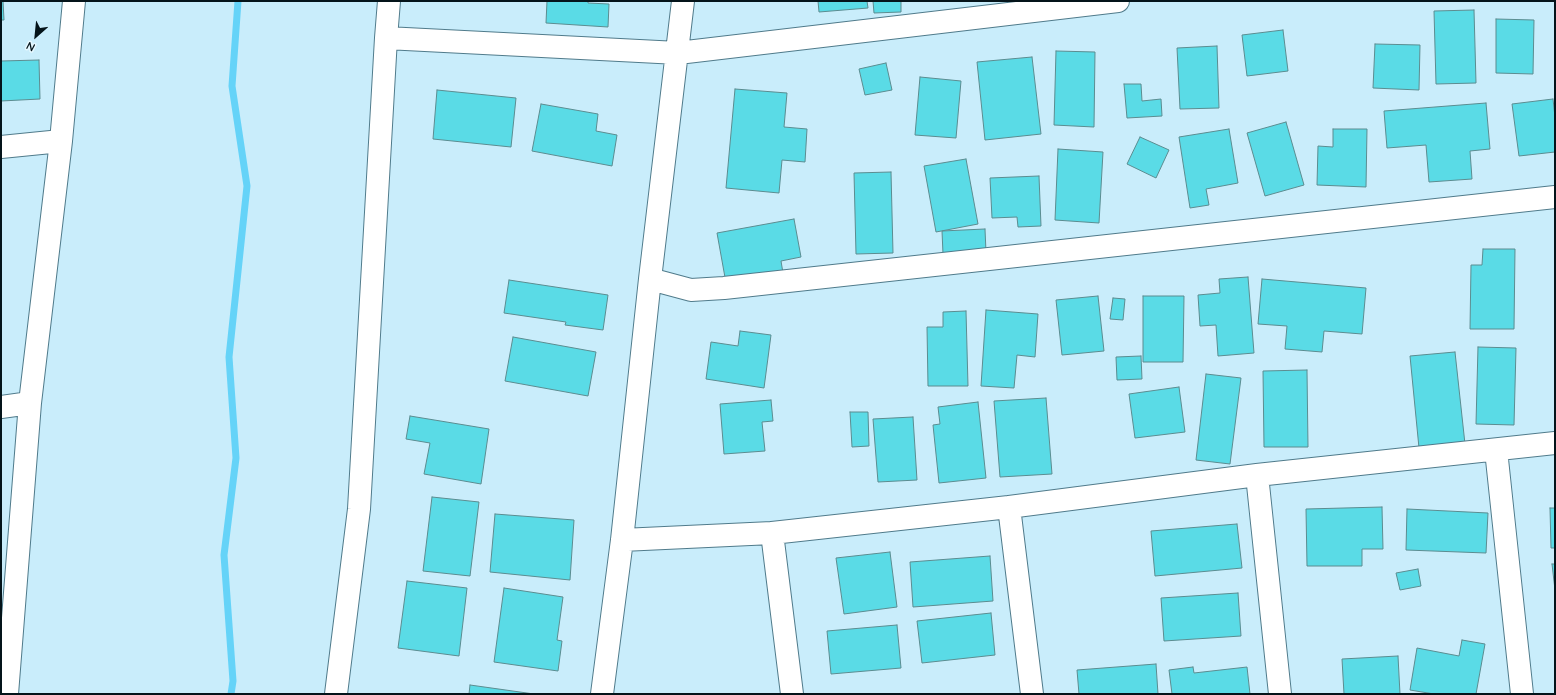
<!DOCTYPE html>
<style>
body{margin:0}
#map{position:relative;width:1556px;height:695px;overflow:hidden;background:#c9edfb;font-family:Quicksand,sans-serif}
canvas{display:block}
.frame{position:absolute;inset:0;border:2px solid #04141a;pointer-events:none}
.north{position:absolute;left:16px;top:16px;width:40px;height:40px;-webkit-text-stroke:3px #e5f7fe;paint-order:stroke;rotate:207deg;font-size:11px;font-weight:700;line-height:16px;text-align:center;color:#04141a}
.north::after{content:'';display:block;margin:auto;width:14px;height:18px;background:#04141a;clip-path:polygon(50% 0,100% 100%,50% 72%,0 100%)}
</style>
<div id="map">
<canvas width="1556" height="695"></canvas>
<div class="frame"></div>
<div class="north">N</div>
</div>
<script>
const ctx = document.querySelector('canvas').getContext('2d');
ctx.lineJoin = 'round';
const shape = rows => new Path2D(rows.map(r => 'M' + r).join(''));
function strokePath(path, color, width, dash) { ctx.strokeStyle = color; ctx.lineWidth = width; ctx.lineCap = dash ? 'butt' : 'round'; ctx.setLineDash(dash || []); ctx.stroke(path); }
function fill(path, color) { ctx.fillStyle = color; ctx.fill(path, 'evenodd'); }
strokePath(shape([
 [231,694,233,681,224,555,236,458,229,357,247,186,232,86,238,1]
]), '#65d3f8', 7);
const building = shape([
 [1,1,3,1,4,20,1,20,1,1],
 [547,1,588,1,588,3,609,4,608,27,546,23,547,1],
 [818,1,867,1,868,8,819,12,818,1],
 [873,1,901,1,901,12,874,13,873,1],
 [1474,10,1476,83,1436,84,1434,11,1474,10],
 [1496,19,1534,20,1533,74,1496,73,1496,19],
 [1283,30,1288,71,1247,76,1242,35,1283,30],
 [1375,44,1420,45,1419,90,1373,88,1375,44],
 [1217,46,1219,108,1180,109,1177,48,1217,46],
 [1056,51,1095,52,1094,127,1054,125,1056,51],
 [1032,57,1041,134,985,140,977,62,1032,57],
 [39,60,40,99,1,101,1,61,39,60],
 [886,63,892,90,865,95,859,69,886,63],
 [920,77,961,81,956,138,915,135,920,77],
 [1124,84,1141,84,1142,101,1161,99,1162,116,1127,118,1124,84],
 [735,89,787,93,784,127,807,129,805,162,782,160,779,193,726,188,735,89],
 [437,90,516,98,511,147,433,139,437,90],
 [1553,99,1555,117,1555,152,1519,156,1512,104,1553,99],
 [1486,103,1490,149,1470,151,1472,179,1429,182,1426,145,1387,148,1384,111,1486,103],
 [541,104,598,114,596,131,617,135,612,166,532,151,541,104],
 [1286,122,1304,185,1265,196,1247,133,1286,122],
 [1229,129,1238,183,1206,189,1209,205,1190,208,1179,137,1229,129],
 [1333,129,1367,129,1366,187,1317,185,1318,146,1333,147,1333,129],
 [1140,137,1169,150,1156,178,1127,164,1140,137],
 [1058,149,1103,152,1099,223,1055,220,1058,149],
 [966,159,978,224,936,232,924,166,966,159],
 [891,172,893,253,856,254,854,173,891,172],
 [1039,176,1041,226,1018,227,1017,217,992,218,990,178,1039,176],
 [794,219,801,257,781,261,783,273,726,283,717,233,794,219],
 [985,229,986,252,943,254,942,231,985,229],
 [1483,249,1515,249,1514,329,1470,329,1471,265,1482,265,1483,249],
 [1248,277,1254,353,1218,356,1216,325,1200,326,1198,295,1220,293,1219,279,1248,277],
 [1262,279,1366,288,1362,334,1324,331,1322,352,1285,349,1287,326,1258,324,1262,279],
 [509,280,608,295,603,330,565,325,566,322,504,313,509,280],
 [1098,296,1104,351,1062,355,1056,300,1098,296],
 [1143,296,1184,296,1183,362,1143,362,1143,296],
 [1113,298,1125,299,1123,320,1110,319,1113,298],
 [986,310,1038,314,1035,357,1017,355,1014,388,981,386,986,310],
 [966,311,968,386,928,386,927,327,943,327,943,312,966,311],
 [740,331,771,335,764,388,706,379,711,342,738,346,740,331],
 [513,337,596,352,588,396,505,381,513,337],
 [1478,347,1516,348,1514,425,1476,424,1478,347],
 [1455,352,1465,444,1419,448,1410,356,1455,352],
 [1141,356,1142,379,1117,380,1116,357,1141,356],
 [1307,370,1308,447,1264,447,1263,371,1307,370],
 [1206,374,1241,378,1230,464,1196,460,1206,374],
 [1179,387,1185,432,1135,438,1129,394,1179,387],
 [1046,398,1052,474,1000,477,994,401,1046,398],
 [771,400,773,421,762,422,765,451,724,454,720,404,771,400],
 [978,402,986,478,939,483,933,425,940,424,938,407,978,402],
 [850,412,868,412,869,446,852,447,850,412],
 [410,416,489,429,481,484,424,474,430,443,406,439,410,416],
 [913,417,917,480,878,482,873,419,913,417],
 [432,497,479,502,470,576,423,571,432,497],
 [1382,507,1383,549,1362,549,1362,566,1307,566,1306,509,1382,507],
 [1550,508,1555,508,1555,548,1551,548,1550,508],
 [1407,509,1488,513,1486,553,1406,550,1407,509],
 [495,514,574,520,570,580,490,572,495,514],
 [1237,524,1242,568,1155,576,1151,531,1237,524],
 [890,552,897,607,844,614,836,558,890,552],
 [990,556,993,601,913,607,910,562,990,556],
 [1552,564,1555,564,1555,590,1552,564],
 [1418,569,1421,586,1400,590,1396,573,1418,569],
 [407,581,467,588,459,656,398,648,407,581],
 [504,588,563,597,557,640,562,641,558,671,494,662,504,588],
 [1238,593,1241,636,1164,641,1161,598,1238,593],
 [991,613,995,655,922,663,917,621,991,613],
 [897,625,901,668,831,674,827,631,897,625],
 [1462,640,1485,644,1476,694,1434,694,1410,690,1417,648,1459,656,1462,640],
 [1398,656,1400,694,1344,694,1342,659,1398,656],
 [1156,664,1158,694,1079,694,1077,670,1156,664],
 [1193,667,1194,673,1247,667,1250,694,1172,694,1169,670,1193,667],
 [470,685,534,694,469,694,470,685]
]);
fill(building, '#5adbe6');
strokePath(building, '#5b8c90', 1);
const minor = shape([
 [386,38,678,53,1118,1],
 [1,147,61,141],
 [650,279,691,290,724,288,1555,197],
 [1,407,30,403],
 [1496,450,1522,694],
 [1257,475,1280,694],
 [1009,507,1032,694],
 [772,533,792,694],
 [622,540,772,533,1009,507,1257,475,1555,443],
 [7,694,30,403,61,141,74,1],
 [336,694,359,509,386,38,389,1],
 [602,694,622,540,650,279,683,1]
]);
strokePath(minor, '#507b8b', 24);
strokePath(minor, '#fff', 22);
</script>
